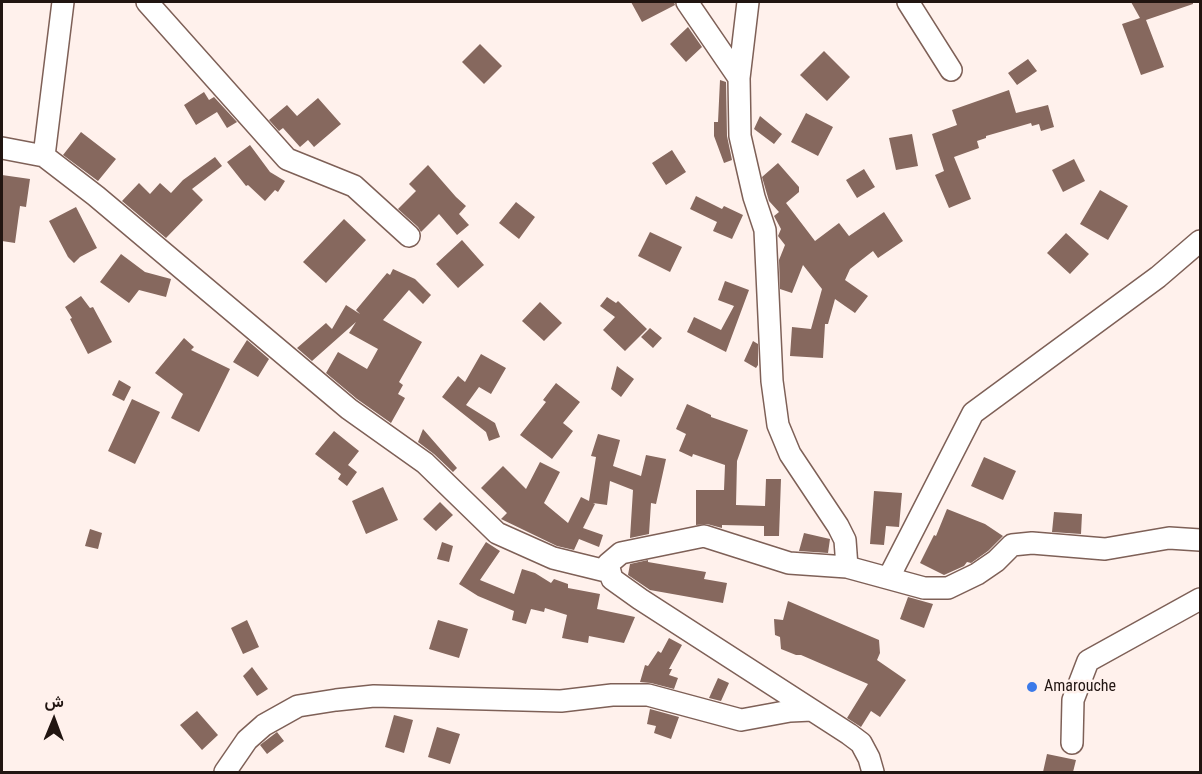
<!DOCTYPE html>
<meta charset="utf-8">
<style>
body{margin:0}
#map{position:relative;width:1202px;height:774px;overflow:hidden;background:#fff1ec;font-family:"Roboto Condensed",Vazirmatn,sans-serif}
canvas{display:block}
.frame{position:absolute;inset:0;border:3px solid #211511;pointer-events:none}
.north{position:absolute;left:24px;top:690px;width:60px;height:60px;-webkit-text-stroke:4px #fff1ec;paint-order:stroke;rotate:1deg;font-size:16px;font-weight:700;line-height:24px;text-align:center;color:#211511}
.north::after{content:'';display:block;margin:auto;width:21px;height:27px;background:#211511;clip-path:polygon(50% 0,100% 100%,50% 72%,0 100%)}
</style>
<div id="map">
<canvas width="1202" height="774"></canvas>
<div class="frame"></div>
<div class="north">ش</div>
</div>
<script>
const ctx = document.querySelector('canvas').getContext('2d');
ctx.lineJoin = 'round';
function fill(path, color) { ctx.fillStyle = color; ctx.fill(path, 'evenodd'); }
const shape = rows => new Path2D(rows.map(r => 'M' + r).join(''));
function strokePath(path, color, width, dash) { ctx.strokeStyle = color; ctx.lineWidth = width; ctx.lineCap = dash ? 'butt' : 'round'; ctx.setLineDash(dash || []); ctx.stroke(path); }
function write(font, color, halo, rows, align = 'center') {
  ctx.font = font + ' "Roboto Condensed",sans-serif'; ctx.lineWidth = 5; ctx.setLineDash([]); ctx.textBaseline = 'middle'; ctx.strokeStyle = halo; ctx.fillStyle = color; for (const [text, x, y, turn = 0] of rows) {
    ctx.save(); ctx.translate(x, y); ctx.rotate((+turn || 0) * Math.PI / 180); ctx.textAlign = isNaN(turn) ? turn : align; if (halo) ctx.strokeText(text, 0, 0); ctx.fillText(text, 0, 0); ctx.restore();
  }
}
fill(shape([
 [631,2,674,2,675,5,642,22],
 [1131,2,1193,2,1193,4,1146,20,1164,67,1141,75,1122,24,1140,18],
 [688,27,702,47,686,62,670,44],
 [480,44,502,66,484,84,462,62],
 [824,51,850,77,827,101,800,75],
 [1028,59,1037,71,1017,85,1008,73],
 [720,80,726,82,727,136,732,160,724,163,714,136,714,122,718,122],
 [1009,90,1016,113,1048,105,1054,127,1041,131,1039,124,1032,126,1031,123,986,136,986,138,977,141,979,148,954,157,971,199,949,208,935,175,944,171,932,134,957,125,952,110],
 [204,92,209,100,214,97,237,122,227,128,217,112,196,125,184,105],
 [318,98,341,124,314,147,308,140,300,147,283,128,279,131,269,120,287,105,297,116],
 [806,113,833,127,818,156,791,142],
 [760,116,782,134,774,144,754,129],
 [81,132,116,159,98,181,63,155],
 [912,134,918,166,896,170,889,138],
 [250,145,270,172,285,181,278,192,275,190,265,201,248,185,246,186,227,162],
 [672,150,686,172,666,185,652,163],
 [215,157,222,166,192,189,203,200,166,238,122,201,139,183,150,194,160,183,171,193,183,180],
 [1074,159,1085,181,1063,192,1052,170],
 [778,163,799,187,799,192,786,203,815,241,839,223,849,236,884,212,903,241,878,258,873,251,850,269,845,280,868,296,855,313,835,299,828,324,825,324,823,358,790,356,792,327,811,329,822,289,803,265,792,293,780,289,779,260,785,245,778,236,781,229,774,216,779,212,769,201,762,177],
 [428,165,456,197,466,206,459,214,469,225,457,235,439,214,421,232,418,227,398,209,416,191,409,184],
 [864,169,875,187,857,198,846,180],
 [2,175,30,179,26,207,20,206,15,243,2,241],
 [1100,190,1128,206,1108,240,1080,224],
 [696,196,722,209,724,206,743,215,732,239,713,231,717,222,690,209],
 [516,202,535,217,519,239,499,223],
 [76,207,97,248,80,257,74,263,68,257,49,221],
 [344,219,366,240,326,283,303,262],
 [650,232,682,247,670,272,638,256],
 [1066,233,1089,254,1070,274,1047,253],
 [462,240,484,265,458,288,436,264],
 [121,254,145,272,171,279,166,297,139,290,129,303,100,282],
 [393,269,415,279,431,295,423,304,409,290,383,320,422,342,399,382,403,385,398,394,405,398,391,423,357,399,326,373,338,352,367,369,378,349,349,333,356,322,312,361,297,348,326,323,332,329,346,305,360,314,356,310,387,273,390,275],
 [725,281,749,290,726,352,687,332,694,317,721,330,734,306,718,300],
 [81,296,90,308,93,307,112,342,88,354,70,319,72,318,65,307],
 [607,297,616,303,618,301,647,329,625,351,603,330,615,317,600,306],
 [540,302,562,323,544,341,522,321],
 [650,328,662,338,653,348,641,337],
 [184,338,194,347,191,350,230,369,199,432,171,418,183,394,155,373],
 [247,340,269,359,258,377,233,362],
 [753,341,758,344,758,365,756,368,744,361],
 [481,354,506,368,491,394,479,387,466,405,495,423,500,437,489,441,486,432,442,397,458,376,465,382],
 [617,366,634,379,621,397,611,389],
 [119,380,131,387,124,401,112,395],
 [556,383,580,402,563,423,573,431,552,459,520,435,546,402,543,400],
 [132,399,160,412,135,464,108,451],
 [687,404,711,415,711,417,748,430,737,461,736,505,765,506,766,479,781,479,779,536,764,536,764,526,722,525,722,528,707,524,696,525,696,490,724,490,725,465,693,454,692,457,679,451,686,434,676,429],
 [423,429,457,468,453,472,434,454,418,442],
 [334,431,359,451,348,465,357,472,347,486,338,479,341,474,315,454],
 [598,434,620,440,613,466,641,476,646,455,666,459,656,504,651,503,649,534,630,538,633,490,610,481,607,505,593,503,595,504,583,528,603,535,599,547,579,539,574,550,557,546,501,519,507,513,481,488,503,466,526,489,540,462,560,472,544,503,568,523,581,497,589,501,596,457,591,456],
 [984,457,1016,471,1003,500,971,486],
 [383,487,398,520,366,534,352,501],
 [874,491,902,493,899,527,886,526,884,545,870,544],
 [440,502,453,515,436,531,423,519],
 [947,509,985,524,1003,536,988,551,971,563,967,562,964,566,944,575,920,563,934,535,936,536],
 [1054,512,1082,514,1081,534,1052,532],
 [90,529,102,533,98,549,85,546],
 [804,533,830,539,828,553,799,551],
 [442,542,453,546,449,562,437,559],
 [486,542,500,551,480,580,514,594,522,569,535,573,551,583,554,579,568,584,568,588,600,594,597,609,635,617,624,643,589,636,588,643,562,638,567,615,545,608,544,612,531,609,526,624,512,620,514,611,478,596,459,584],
 [648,560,648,562,706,572,704,579,727,583,723,603,650,590,628,575,630,564],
 [908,597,933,604,924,628,900,619],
 [788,601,879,640,880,653,877,660,906,680,880,717,871,711,861,727,847,718,868,684,801,655,796,655,781,649,780,637,775,635,774,619,783,620],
 [247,620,259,647,243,654,231,628],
 [438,620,468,629,459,658,429,649],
 [669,638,682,645,669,669,672,669,669,675,678,678,674,689,651,683,640,682,645,665,648,666,658,651,661,653],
 [252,667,268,689,257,696,243,676],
 [718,678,729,683,721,701,709,698],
 [650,709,679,717,671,739,654,733,656,726,647,724],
 [197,711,218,735,202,750,180,725],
 [394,715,413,720,404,753,385,747],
 [437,727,460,734,450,764,428,757],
 [277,732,284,741,267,754,260,745],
 [1047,754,1076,760,1073,772,1043,772]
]), '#86685e');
const minor = shape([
 [147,2,287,159,354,186,409,236],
 [687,2,739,78],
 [748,2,739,78,740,136,754,197,765,230,772,381,778,425,790,454,838,526,845,540,847,567,789,563,704,536,621,553,608,564,612,579,640,599,849,734,861,743,869,758,873,772],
 [908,2,951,70],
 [2,148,44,156,96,196,349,409,425,463,497,533,553,558,610,572],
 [44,156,63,2],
 [847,567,924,588,948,588,977,574,996,561,1012,545,1032,543,1105,549,1169,538,1200,540],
 [889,577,973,413,1158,277,1200,241],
 [1072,743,1073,700,1088,661,1200,599],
 [225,772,247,740,264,725,298,706,336,700,374,696,561,701,612,695,648,695,741,720,790,711,812,710]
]);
strokePath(minor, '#7e6057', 24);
strokePath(minor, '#fff', 21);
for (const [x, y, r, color] of [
 [1032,687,6,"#3b7ae9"]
]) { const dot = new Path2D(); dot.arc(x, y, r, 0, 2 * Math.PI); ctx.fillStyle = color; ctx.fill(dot); strokePath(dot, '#fff1ec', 2); }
write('16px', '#211511', '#fff1ec', [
 ["Amarouche",1044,687]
], 'left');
</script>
